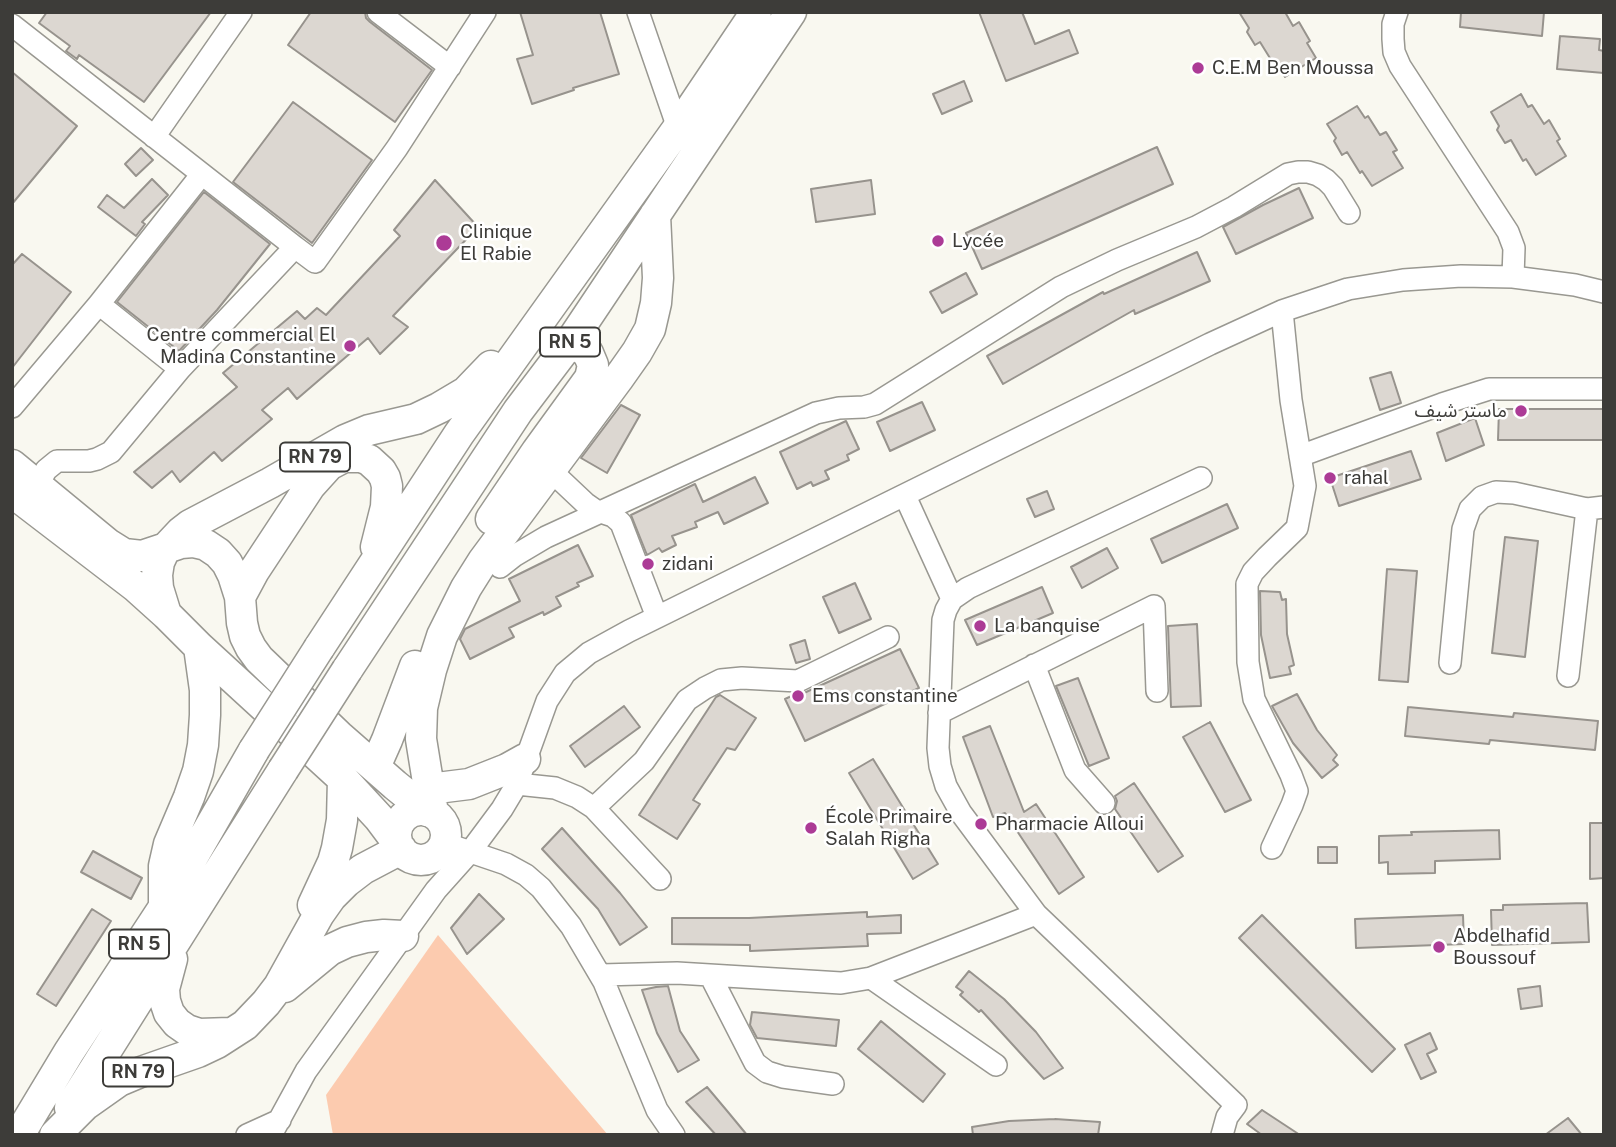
<!DOCTYPE html>
<meta charset="utf-8">
<style>
body{margin:0}
#map{position:relative;width:1616px;height:1147px;overflow:hidden;background:#f9f8f0;font-family:"Public Sans",sans-serif}
canvas{display:block}
.frame{position:absolute;inset:0;border:14px solid #3d3c39;pointer-events:none}
</style>
<div id="map">
<canvas width="1616" height="1147"></canvas>
<div class="frame"></div>
</div>
<script>
const ctx = document.querySelector('canvas').getContext('2d');
ctx.lineJoin = 'round';
function fill(path, color) { ctx.fillStyle = color; ctx.fill(path, 'evenodd'); }
const shape = rows => new Path2D(rows.map(r => 'M' + r).join(''));
function strokePath(path, color, width, dash) { ctx.strokeStyle = color; ctx.lineWidth = width; ctx.lineCap = dash ? 'butt' : 'round'; ctx.setLineDash(dash || []); ctx.stroke(path); }
function write(font, color, halo, rows, align = 'center') {
  ctx.font = font + ' "Public Sans","Noto Sans Arabic",sans-serif'; ctx.lineWidth = 5; ctx.setLineDash([]); ctx.textBaseline = 'middle'; ctx.strokeStyle = halo; ctx.fillStyle = color; for (const [text, x, y, turn = 0] of rows) {
    ctx.save(); ctx.translate(x, y); ctx.rotate((+turn || 0) * Math.PI / 180); ctx.textAlign = isNaN(turn) ? turn : align; if (halo) ctx.strokeText(text, 0, 0); ctx.fillText(text, 0, 0); ctx.restore();
  }
}
fill(shape([
 [438,935,608,1135,333,1135,326,1095]
]), '#fccbaf');
const building = shape([
 [47,12,211,12,144,102,79,55,77,59,66,51,70,46,39,23,47,12],
 [311,12,365,12,366,18,370,22,432,70,395,122,288,45,311,12],
 [520,12,600,12,619,74,573,88,574,90,532,104,517,59,533,55,520,12],
 [979,12,1022,12,1035,44,1069,30,1078,53,1006,81,979,12],
 [1239,12,1285,12,1293,26,1299,22,1310,41,1307,43,1316,58,1285,77,1276,61,1273,63,1260,42,1255,45,1247,32,1249,28,1239,12],
 [1461,12,1544,12,1542,36,1460,27,1461,12],
 [1560,36,1600,39,1599,50,1604,51,1604,73,1557,69,1560,36],
 [12,72,77,126,12,204,12,72],
 [964,81,972,101,942,114,933,94,964,81],
 [1521,94,1528,107,1532,105,1544,124,1549,120,1560,139,1557,141,1566,156,1536,175,1526,159,1523,161,1511,140,1505,143,1497,130,1499,126,1491,112,1521,94],
 [293,102,372,160,312,243,233,182,293,102],
 [1357,106,1365,118,1368,116,1380,135,1386,132,1397,150,1393,152,1403,168,1372,186,1362,171,1360,173,1347,152,1342,155,1334,141,1336,138,1327,124,1357,106],
 [1157,147,1173,184,982,269,966,233,1157,147],
 [141,148,153,160,136,176,125,164,141,148],
 [152,179,168,195,142,222,145,224,136,236,98,207,107,195,124,208,152,179],
 [435,180,478,227,393,316,408,327,380,354,368,338,297,399,288,388,262,410,272,419,222,461,214,452,180,482,172,471,152,488,134,472,237,387,223,373,297,311,305,319,317,308,326,315,400,236,394,230,435,180],
 [871,180,875,214,816,222,811,189,871,180],
 [1299,188,1313,218,1236,254,1223,227,1263,205,1299,188],
 [204,192,270,244,217,310,179,351,117,302,204,192],
 [1197,252,1210,281,1135,314,1134,310,1003,384,987,356,1103,292,1104,294,1197,252],
 [22,254,71,292,12,368,12,265,22,254],
 [966,273,977,294,942,313,930,292,966,273],
 [1391,372,1401,403,1380,410,1370,378,1391,372],
 [922,402,935,430,890,451,877,422,922,402],
 [621,405,640,415,607,473,581,458,621,405],
 [1499,409,1604,409,1604,440,1498,440,1499,409],
 [1475,418,1484,445,1446,461,1437,433,1475,418],
 [846,421,859,449,847,455,849,460,825,471,829,479,813,486,811,482,797,489,780,452,846,421],
 [1411,451,1421,479,1339,506,1330,478,1411,451],
 [755,477,768,503,724,524,718,512,695,522,697,527,672,536,676,545,662,552,659,548,647,555,631,515,695,484,703,502,755,477],
 [1047,491,1054,509,1035,517,1027,499,1047,491],
 [1227,504,1238,528,1162,563,1151,539,1227,504],
 [1505,537,1538,541,1525,657,1492,653,1505,537],
 [578,545,593,576,577,583,579,586,556,597,561,606,544,615,543,612,509,628,514,637,470,659,460,639,465,629,520,601,509,579,578,545],
 [1107,548,1118,568,1082,588,1071,567,1107,548],
 [1387,569,1417,571,1408,682,1379,680,1387,569],
 [855,583,871,619,839,633,823,597,855,583],
 [1042,587,1053,613,977,645,965,620,1042,587],
 [1260,591,1280,592,1282,600,1286,599,1287,634,1294,665,1289,667,1291,674,1270,678,1261,635,1260,591],
 [1197,624,1201,706,1171,707,1168,626,1197,624],
 [805,640,810,659,796,663,790,645,805,640],
 [900,649,919,688,805,741,785,699,796,694,804,693,900,649],
 [1078,678,1109,758,1089,766,1056,686,1078,678],
 [1297,694,1317,730,1337,755,1333,760,1338,765,1322,778,1293,743,1272,706,1297,694],
 [720,695,756,718,735,750,727,748,693,800,700,804,677,839,639,815,716,697,720,695],
 [624,706,640,727,585,767,570,746,624,706],
 [1408,707,1513,717,1514,713,1598,721,1595,750,1490,740,1489,744,1405,736,1408,707],
 [1210,722,1251,800,1225,812,1183,737,1210,722],
 [990,726,1024,812,1036,804,1084,877,1059,894,1005,813,993,817,963,737,990,726],
 [873,759,938,864,913,879,849,773,873,759],
 [1134,783,1183,856,1158,872,1115,809,1117,801,1115,796,1134,783],
 [1590,823,1604,823,1604,878,1590,879,1590,823],
 [562,828,620,893,647,927,620,945,598,909,542,849,562,828],
 [1499,830,1500,859,1435,861,1435,873,1388,874,1388,862,1379,863,1379,836,1412,835,1411,832,1499,830],
 [1318,847,1337,847,1337,863,1318,863,1318,847],
 [93,851,142,878,131,899,81,872,93,851],
 [479,894,504,919,467,954,451,928,479,894],
 [1587,903,1589,942,1492,945,1491,910,1503,910,1503,905,1587,903],
 [92,909,111,921,56,1006,37,994,92,909],
 [867,912,867,917,901,915,901,933,867,934,868,946,750,951,750,945,672,944,672,918,749,918,867,912],
 [1262,915,1395,1049,1372,1072,1239,938,1262,915],
 [1463,915,1464,944,1356,948,1355,919,1463,915],
 [969,971,1004,999,1036,1032,1063,1068,1044,1079,981,1010,979,1012,960,995,963,992,956,987,969,971],
 [668,986,680,1031,699,1060,678,1072,657,1033,642,990,656,987,668,986],
 [1540,986,1542,1006,1521,1009,1518,989,1540,986],
 [752,1012,839,1020,836,1046,757,1038,750,1025,752,1012],
 [881,1021,945,1074,923,1102,858,1049,881,1021],
 [1430,1033,1437,1049,1427,1054,1436,1072,1421,1079,1405,1045,1430,1033],
 [707,1087,728,1112,747,1135,716,1135,686,1102,707,1087],
 [1262,1110,1300,1135,1262,1135,1247,1124,1262,1110],
 [1568,1118,1582,1135,1545,1135,1568,1118],
 [1055,1119,1100,1122,1098,1135,973,1135,972,1127,1009,1121,1055,1119]
]);
fill(building, '#dcd7d1');
strokePath(building, '#97938d', 2);
const minor = shape([
 [378,12,450,67],
 [638,12,678,128],
 [1397,12,1393,24,1393,39,1394,52,1400,66,1508,232,1514,248,1513,277],
 [12,25,295,247],
 [154,137,241,12],
 [99,304,202,174],
 [12,407,99,304,180,369],
 [1300,456,1442,404,1489,389,1604,389],
 [550,470,585,503,595,510,613,516,621,523,657,617],
 [1201,478,968,588,952,599,946,610,943,620,938,748,940,766,946,786,961,813,1036,914,1236,1105,1227,1117,1222,1135],
 [38,485,46,470,57,461,89,461,97,459,111,452,180,369,295,247,315,262,397,148,485,12],
 [905,496,952,599],
 [500,567,514,556,546,537,816,413,839,408,864,407,875,404,1061,287,1117,260,1196,227,1234,207,1288,174,1298,172,1308,172,1318,175,1326,180,1333,187,1349,213],
 [1450,663,1463,529,1470,509,1482,497,1496,492,1514,493,1587,509,1604,507],
 [1034,665,1075,770,1104,803],
 [1568,676,1587,509],
 [939,713,1154,606,1157,691],
 [517,784,555,788,577,797,594,808,660,879],
 [594,808,644,761,687,700,705,688,721,680,742,678,798,681,888,637],
 [444,843,506,864,526,875,541,888,571,926,604,982,657,1110,674,1135],
 [1272,848,1292,805,1297,791,1291,775,1254,699,1248,662,1247,584,1253,572,1267,557,1297,528,1305,486,1291,400,1282,311],
 [601,975,677,973,841,983,871,978,1036,914],
 [710,975,755,1063,767,1072,783,1077,833,1084],
 [871,978,996,1065],
 [247,1135,280,1120],
 [271,1135,306,1071,436,890,470,852,502,809,517,784,547,701,565,673,589,653,629,631,1210,344,1282,311,1348,289,1403,280,1461,276,1513,277,1575,285,1604,292]
]);
const highway = shape([
 [12,465,108,544,124,554,142,556,181,543,193,542,206,545,218,553,227,563,233,575,240,597,242,623,245,636,251,648,259,659,339,736,395,785,427,811],
 [12,492,136,587,166,614,199,647,343,779,379,818,397,842],
 [491,519,537,451,590,378,593,365,588,353,571,341],
 [240,597,254,571,310,486,329,465,344,457,361,457,369,460,381,471,385,478,387,486,386,507,376,547],
 [166,614,158,588,157,575,159,562,165,549,181,532,190,525,270,483,345,440,369,430,416,419,439,408,466,392,491,366],
 [319,648,459,434,678,128,756,12],
 [347,670,518,411,571,341,791,12],
 [375,767,387,740,415,666],
 [429,789,469,784,507,769,525,759],
 '396 835a25 25 0 1 1 50 0a25 25 0 1 1-50 0Z',
 [433,813,421,739,422,708,431,670,442,636,466,588,483,561,618,379,637,352,650,329,656,303,658,278,655,215],
 [164,902,164,866,169,844,189,797,198,771,203,745,205,715,205,690,199,647],
 [313,905,333,862,337,848,342,820,343,779],
 [172,959,164,989,165,1001,169,1013,177,1023,187,1030,199,1034,230,1033],
 [285,987,330,950,347,942,366,937,384,935,403,936],
 [70,1108,283,770],
 [19,1135,69,1052,164,907,254,750],
 [55,1135,85,1105,119,1081,138,1073,198,1052,217,1043,245,1025,266,1003,279,986,319,914,331,897,346,882,363,869,401,849]
]);
strokePath(minor, '#999891', 24);
strokePath(highway, '#999891', 33);
strokePath(minor, '#fff', 21);
strokePath(highway, '#fff', 30);
const highwayBridge = shape([
 [254,750,319,648],
 [283,770,347,670]
]);
strokePath(highwayBridge, '#999891', 33, []);
strokePath(highwayBridge, '#fff', 30);
for (const [x, y, r, color] of [
 [1198,68,7,"#ac3b96"],
 [938,241,7,"#ac3b96"],
 [444,243,9,"#ac3b96"],
 [350,346,7,"#ac3b96"],
 [1521,411,7,"#ac3b96"],
 [1330,478,7,"#ac3b96"],
 [648,564,7,"#ac3b96"],
 [980,626,7,"#ac3b96"],
 [798,696,7,"#ac3b96"],
 [981,824,7,"#ac3b96"],
 [811,828,7,"#ac3b96"],
 [1439,947,7,"#ac3b96"]
]) { const dot = new Path2D(); dot.arc(x, y, r, 0, 2 * Math.PI); ctx.fillStyle = color; ctx.fill(dot); strokePath(dot, '#fff', 2.5); }
for (const [x, y, w] of [
 [570,342,60],
 [315,457,70],
 [139,944,60],
 [138,1072,70]
]) { const box = new Path2D(); box.roundRect(x - w / 2, y - 14.5, w, 29, 5); ctx.fillStyle = '#fff'; ctx.fill(box); strokePath(box, '#3d3c39', 2); }
write('bold 18px', '#3d3c39', null, [
 ["RN 5",570,342],
 ["RN 79",315,457],
 ["RN 5",139,944],
 ["RN 79",138,1072]
]);
write('19px', '#3d3c39', '#fff', [
 ["C.E.M Ben Moussa",1212,68],
 ["Clinique",460,232],
 ["El Rabie",460,254],
 ["Lycée",952,241],
 ["Centre commercial El",336,335,"right"],
 ["Madina Constantine",336,357,"right"],
 ["ماستر شيف",1507,411,"right"],
 ["rahal",1344,478],
 ["zidani",662,564],
 ["La banquise",994,626],
 ["Ems constantine",812,696],
 ["École Primaire",825,817],
 ["Salah Righa",825,839],
 ["Pharmacie Alloui",995,824],
 ["Abdelhafid",1453,936],
 ["Boussouf",1453,958]
], 'left');
</script>
